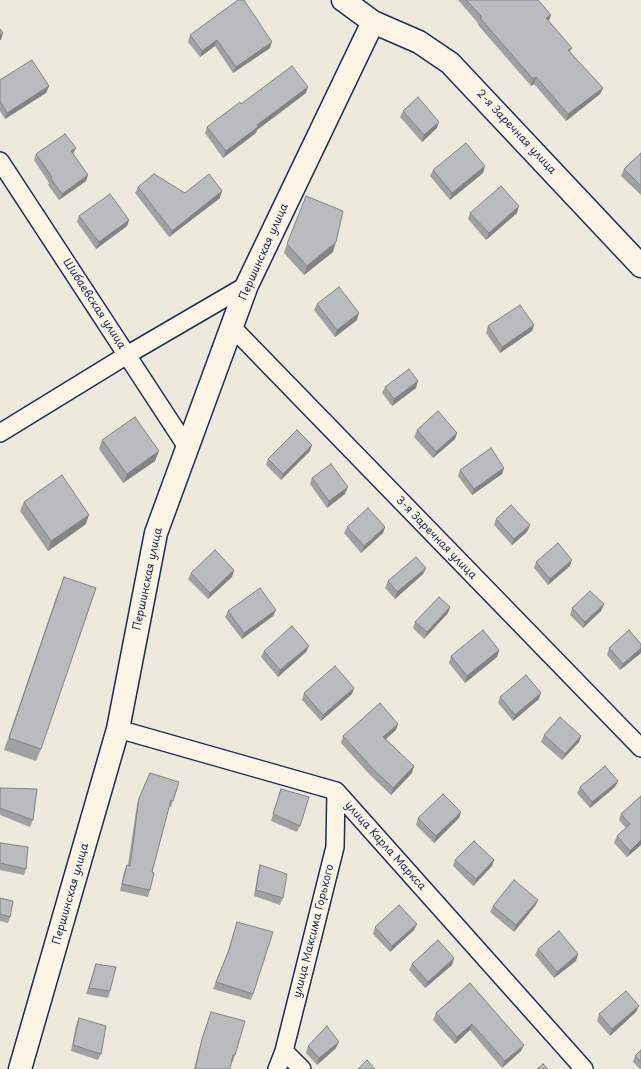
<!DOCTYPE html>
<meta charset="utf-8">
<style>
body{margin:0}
canvas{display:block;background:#eee9dd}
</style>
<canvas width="641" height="1069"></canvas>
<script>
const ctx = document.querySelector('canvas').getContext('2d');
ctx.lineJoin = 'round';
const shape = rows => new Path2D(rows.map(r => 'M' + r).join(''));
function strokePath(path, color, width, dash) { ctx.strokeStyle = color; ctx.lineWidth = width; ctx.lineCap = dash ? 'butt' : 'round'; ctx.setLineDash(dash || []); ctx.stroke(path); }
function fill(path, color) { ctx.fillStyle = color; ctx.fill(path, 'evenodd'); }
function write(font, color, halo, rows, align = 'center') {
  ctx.font = font + ' "Playpen Sans",sans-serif'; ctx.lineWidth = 3; ctx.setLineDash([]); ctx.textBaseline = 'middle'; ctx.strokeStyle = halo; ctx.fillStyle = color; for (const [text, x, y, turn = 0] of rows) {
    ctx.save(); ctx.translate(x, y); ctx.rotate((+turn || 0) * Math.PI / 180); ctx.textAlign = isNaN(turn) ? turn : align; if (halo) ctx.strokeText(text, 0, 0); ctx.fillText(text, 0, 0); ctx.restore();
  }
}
const street = shape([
 [0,161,187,447],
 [232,327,641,748],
 [0,433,127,355,247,285],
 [118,729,336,791,584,1069],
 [284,1051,302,1069],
 [277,1069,284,1051,335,847,336,791]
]);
const secondary = shape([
 [343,0,373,22,419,42,450,63,641,266],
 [20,1069,118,729,156,533,247,285,373,22]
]);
strokePath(street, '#1b2f5e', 20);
strokePath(secondary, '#1b2f5e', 25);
strokePath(street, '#fcf5e5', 17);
strokePath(secondary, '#fcf5e5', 22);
fill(shape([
 [458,0,538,0,549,21,572,48,570,52,603,88,600,94,566,121,534,84,531,86,478,25,478,23],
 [190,35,270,48,233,73,215,46,200,57,188,42],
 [0,80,49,86,46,93,5,119,0,111],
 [306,93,257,130,256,133,223,158,205,133,207,127,241,104],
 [403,111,437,128,422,142,400,117],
 [641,153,641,195,621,176,624,169],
 [36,154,73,154,88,175,86,181,59,200,48,185,49,183,34,160],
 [485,166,483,173,450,200,430,176,433,170],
 [138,187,185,193,220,198,169,237,135,193],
 [470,213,517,213,486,240,468,219],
 [79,216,129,220,127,226,96,249,77,222],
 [287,244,333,252,304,275,284,253],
 [317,304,357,320,335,337,314,310],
 [488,326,532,331,500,353,486,333],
 [385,387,416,388,392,406,382,393],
 [417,430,457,433,455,439,433,458,414,437],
 [102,440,155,461,123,483,99,449],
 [310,451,281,480,266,465,268,459],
 [504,468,502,474,472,495,458,476,460,470],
 [312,478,345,494,327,508,310,484],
 [24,502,86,524,48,551,20,511],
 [496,519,527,532,512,545,494,525],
 [347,527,385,527,383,533,361,553,344,533],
 [536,562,570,566,548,585,534,568],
 [426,568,423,574,395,599,385,588,388,581],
 [234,570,232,577,208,599,188,579,191,573],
 [59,589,41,749,36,761,4,750],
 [604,604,601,611,583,628,570,615,572,608],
 [450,607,448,613,424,639,413,628,415,622],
 [276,610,273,616,242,639,225,617,228,611],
 [641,644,641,653,620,670,607,655,609,648],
 [309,646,306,652,278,677,261,657,264,651],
 [499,650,497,657,465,683,449,663,451,656],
 [304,693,352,694,321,721,302,700],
 [500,697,539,699,513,721,498,703],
 [396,730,386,739,412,773,391,795,370,775,341,743,343,736],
 [544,735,581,736,579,742,562,760,541,742],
 [150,773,173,801,171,807,169,807,152,872,150,890,148,897,120,891,124,872,127,865,128,865,137,804],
 [580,787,615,787,590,808,577,793],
 [0,788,33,820,30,827,0,815],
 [281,789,300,826,297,832,271,821],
 [641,796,641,845,627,857,614,843,617,836,626,828,619,820,621,814],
 [418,818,459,818,434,843,416,825],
 [0,843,26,869,24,875,0,870],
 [455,860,494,860,492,866,473,886,453,866],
 [260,865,283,898,280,905,254,896,258,872],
 [0,898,10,917,8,923,0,921],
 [538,900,535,906,514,932,490,912,493,906],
 [237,922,253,994,251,1000,213,989,227,954],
 [417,924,414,930,390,952,373,934,375,927],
 [538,949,578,954,576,961,554,978,535,955],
 [454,958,452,965,425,988,409,970,412,964],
 [96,964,110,991,108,998,86,994],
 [470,983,521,1051,502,1068,470,1030,455,1044,433,1020,436,1013],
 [211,1012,235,1055,233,1062,231,1061,230,1069,194,1069,200,1046],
 [636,1012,610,1036,597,1021,599,1014],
 [79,1018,101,1054,98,1060,71,1051,76,1025],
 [308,1046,336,1048,317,1065,306,1053],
 [641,1050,641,1069,640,1069,633,1062,635,1056]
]), '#a0a1a3');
fill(shape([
 [551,15,549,21,546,18],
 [3,33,1,40,0,40,0,35],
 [217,40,215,46,200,57,202,51],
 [272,42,270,48,233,73,236,67],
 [536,77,534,84,531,86,533,79],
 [49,86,46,93,5,119,7,113],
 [308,87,306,93,257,130,256,133,223,158,226,151,257,125],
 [603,88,600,94,566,121,568,114],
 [439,122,437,128,422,142,424,135],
 [76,148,73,154,71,151],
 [485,166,483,173,450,200,452,193],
 [88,175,86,181,59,200,62,194],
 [222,191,220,198,169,237,172,231],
 [519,206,517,213,486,240,489,233],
 [129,220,127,226,96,249,99,242],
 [336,242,333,252,304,275,307,266],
 [359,313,357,320,335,337,337,330],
 [534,325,532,331,500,353,502,347],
 [418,381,416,388,392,406,394,399],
 [457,433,455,439,433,458,436,452],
 [312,445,310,451,281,480,283,474],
 [159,451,155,461,123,483,127,474],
 [504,468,502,474,472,495,474,489],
 [348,487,345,494,327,508,329,501],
 [89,515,86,524,48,551,51,541],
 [530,525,527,532,512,545,514,539],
 [385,527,383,533,361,553,364,546],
 [572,560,570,566,548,585,550,579],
 [426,568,423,574,395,599,397,592],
 [234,570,232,577,208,599,210,593],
 [604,604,601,611,583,628,585,622],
 [450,607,448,613,424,639,427,632],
 [276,610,273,616,242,639,244,633],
 [309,646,306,652,278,677,280,670],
 [641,648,641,653,620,670,623,664],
 [499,650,497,657,465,683,467,676],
 [354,688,352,694,321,721,323,715],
 [541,693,539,699,513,721,515,715],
 [398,724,396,730,381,743,383,737],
 [581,736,579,742,562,760,565,754],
 [414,766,412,773,391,795,393,788],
 [618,781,615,787,590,808,592,802],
 [461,812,459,818,434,843,436,836],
 [641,840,641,845,627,857,630,851],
 [494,860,492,866,473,886,476,879],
 [538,900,535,906,514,932,516,925],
 [417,924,414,930,390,952,392,946],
 [578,954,576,961,554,978,557,972],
 [454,958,452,965,425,988,428,982],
 [639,1006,636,1012,610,1036,612,1029],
 [472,1024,470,1030,455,1044,457,1037],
 [339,1042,336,1048,317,1065,319,1058],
 [524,1045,521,1051,502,1068,505,1061]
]), '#828385');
const building = shape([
 [238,0,244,0,272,42,236,67,217,40,202,51,190,35,238,0],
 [466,0,538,0,551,15,546,18,572,48,568,50,603,88,568,114,536,77,533,79,480,18,482,17,466,0],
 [0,29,3,33,0,35,0,29],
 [32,60,49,86,7,113,0,101,0,80,32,60],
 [292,66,308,87,257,125,258,127,226,151,207,127,240,102,241,104,292,66],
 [418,97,439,122,424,135,403,111,418,97],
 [65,134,76,148,71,151,88,175,62,194,51,179,52,177,36,154,65,134],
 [466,143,485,166,452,193,433,170,466,143],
 [641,153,641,186,624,169,641,153],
 [154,174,185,193,209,174,222,191,172,231,138,187,154,174],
 [501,186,519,206,489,233,470,213,501,186],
 [110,194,129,220,99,242,79,216,110,194],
 [306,196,343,211,336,242,307,266,287,244,306,196],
 [339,287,359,313,337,330,317,304,339,287],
 [520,305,534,325,502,347,488,326,520,305],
 [409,369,418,381,394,399,385,387,409,369],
 [438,411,457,433,436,452,417,430,438,411],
 [135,417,159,451,127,474,102,440,135,417],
 [297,430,312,445,283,474,268,459,297,430],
 [491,448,504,468,474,489,460,470,491,448],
 [331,464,348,487,329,501,312,478,331,464],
 [62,475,89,515,51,541,24,502,62,475],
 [511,505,530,525,514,539,496,519,511,505],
 [368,508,385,527,364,546,347,527,368,508],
 [558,543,572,560,550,579,536,562,558,543],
 [215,550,234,570,210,593,191,573,215,550],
 [416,557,426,568,397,592,388,581,416,557],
 [64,577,96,588,41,749,9,738,64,577],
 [260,588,276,610,244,633,228,611,260,588],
 [590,591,604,604,585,622,572,608,590,591],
 [439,597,450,607,427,632,415,622,439,597],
 [292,626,309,646,280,670,264,651,292,626],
 [483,630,499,650,467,676,451,656,483,630],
 [629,630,641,644,641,648,623,664,609,648,629,630],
 [335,666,354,688,323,715,304,693,335,666],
 [526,675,541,693,515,715,500,697,526,675],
 [380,703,398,724,383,737,414,766,393,788,373,769,343,736,380,703],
 [560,717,581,736,565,754,544,735,560,717],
 [605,766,618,781,592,802,580,787,605,766],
 [150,773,179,782,173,801,171,800,152,872,154,873,150,890,122,884,127,865,130,866,139,798,150,773],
 [0,788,37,789,33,820,0,808,0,788],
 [281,789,309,797,300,826,273,814,281,789],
 [443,794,461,812,436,836,418,818,443,794],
 [641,796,641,840,630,851,617,836,630,824,621,814,641,796],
 [474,841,494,860,476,879,455,860,474,841],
 [0,843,28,847,26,869,0,863,0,843],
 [260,865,287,874,283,898,256,890,260,865],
 [514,880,538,900,516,925,493,906,514,880],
 [0,898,13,901,10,917,0,914,0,898],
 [399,905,417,924,392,946,375,927,399,905],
 [237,922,273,932,253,994,216,982,229,950,237,922],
 [559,931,578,954,557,972,538,949,559,931],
 [438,940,454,958,428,982,412,964,438,940],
 [96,964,116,967,110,991,89,988,96,964],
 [470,983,524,1045,505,1061,472,1024,457,1037,436,1013,470,983],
 [626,991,639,1006,612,1029,599,1014,626,991],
 [211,1012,245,1021,235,1055,233,1055,230,1069,195,1069,202,1039,211,1012],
 [79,1018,106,1026,101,1054,73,1045,79,1018],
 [327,1026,339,1042,319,1058,308,1046,327,1026],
 [641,1050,641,1062,635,1056,641,1050],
 [367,1060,375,1069,358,1069,367,1060],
 [543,1064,548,1069,537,1069,543,1064]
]);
fill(building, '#babbbe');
strokePath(building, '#828385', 1);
write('11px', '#1b2f5e', '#fcf5e5', [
 ["2-я Заречная улица",516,132,47],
 ["Першинская улица",264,252,-66],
 ["Шибаевская улица",94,304,57],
 ["3-я Заречная улица",436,538,46],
 ["Першинская улица",148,579,-78],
 ["улица Карла Маркса",385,846,48],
 ["Першинская улица",71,894,-74],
 ["улица Максима Горького",314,931,-76]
]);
</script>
